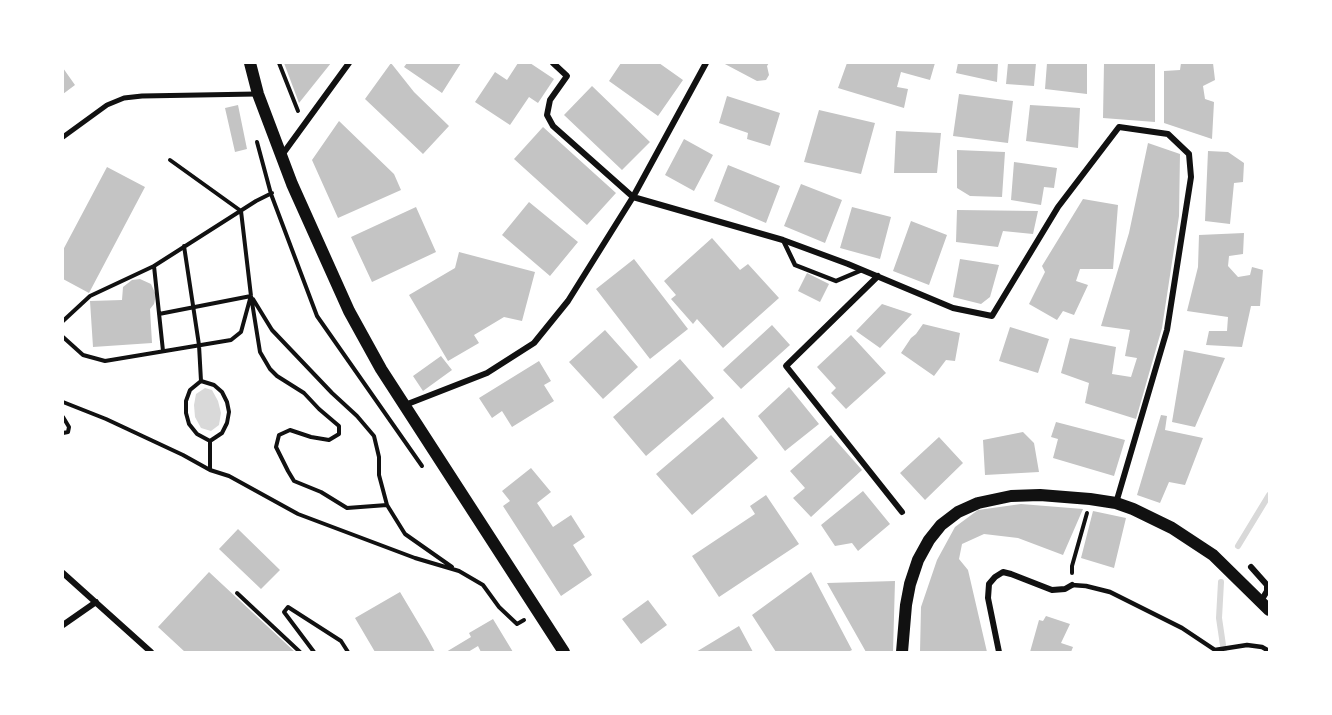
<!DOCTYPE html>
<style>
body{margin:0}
#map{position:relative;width:1332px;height:715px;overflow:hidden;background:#fff;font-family:"Roboto Condensed",sans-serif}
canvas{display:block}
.frame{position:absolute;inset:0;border:64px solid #fff;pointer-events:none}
</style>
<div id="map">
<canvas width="1332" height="715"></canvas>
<div class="frame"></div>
</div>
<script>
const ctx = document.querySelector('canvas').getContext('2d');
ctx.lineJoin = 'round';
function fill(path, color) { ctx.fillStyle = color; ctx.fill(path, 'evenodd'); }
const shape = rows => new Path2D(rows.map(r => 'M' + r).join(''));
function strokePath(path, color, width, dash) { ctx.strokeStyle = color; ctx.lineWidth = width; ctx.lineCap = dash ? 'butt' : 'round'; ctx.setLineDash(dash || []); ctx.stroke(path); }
fill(shape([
 [205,388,212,390,218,401,221,413,219,425,211,431,201,428,195,417,194,405,196,394]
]), '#d9d9d9');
strokePath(shape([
 [1238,546,1269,495],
 [1221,582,1219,618,1224,652]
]), '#d9d9d9', 6);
fill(shape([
 [284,63,331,63,299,103],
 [391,63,414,92,449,126,423,154,365,99],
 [407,63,461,63,442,93,404,67],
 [518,63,530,63,554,79,538,103,529,97,510,125,475,102,495,72,507,80],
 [621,63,659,63,683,80,658,116,609,81],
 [723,63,769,63,767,66,769,75,766,80,757,81],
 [847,63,935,63,930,80,901,72,897,87,908,89,904,108,838,88],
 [958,63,998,63,997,82,956,73],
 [1008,63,1036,63,1034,86,1006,84],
 [1047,63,1087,63,1087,94,1045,89],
 [1104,63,1155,63,1155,122,1103,118],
 [1181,63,1213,63,1215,80,1203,86,1205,99,1214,102,1212,139,1164,123,1164,71,1180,70],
 [63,68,75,85,63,94],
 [592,86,650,142,622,170,564,115],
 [959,94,1013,101,1008,143,953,136],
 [727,96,780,113,770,146,747,139,748,133,719,123],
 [238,105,247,149,235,152,225,108],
 [1030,105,1080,108,1078,148,1026,141],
 [819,110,875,123,861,174,804,162],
 [339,121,394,174,401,190,338,218,312,160],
 [543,127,616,193,587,225,514,159],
 [896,131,941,133,937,173,894,173],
 [684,139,713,155,694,191,665,175],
 [1148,143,1180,154,1179,216,1162,328,1136,419,1085,403,1089,383,1061,373,1070,338,1116,347,1112,374,1131,377,1137,358,1125,356,1130,330,1101,326,1129,233],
 [957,150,1005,152,1002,197,970,196,957,188],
 [1208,151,1228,152,1244,163,1243,182,1234,183,1230,224,1205,221],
 [1014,162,1057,168,1054,188,1044,187,1041,205,1011,200],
 [728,165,780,186,766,223,714,201],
 [107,167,145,187,89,293,63,279,63,250],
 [801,184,842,200,825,243,784,226],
 [1083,199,1118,205,1113,269,1080,269,1076,281,1088,285,1074,315,1063,311,1057,320,1029,304,1045,272,1042,266],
 [529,202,578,242,550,276,502,235],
 [416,207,436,252,372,282,351,237],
 [852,207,891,217,880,259,840,248],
 [957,210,1038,211,1033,234,1003,231,998,247,956,242],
 [911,221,947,235,929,285,893,271],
 [1244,233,1243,254,1229,256,1228,266,1238,277,1250,275,1252,267,1263,270,1260,306,1251,306,1242,347,1206,345,1209,331,1227,331,1228,317,1187,311,1198,267,1199,235],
 [712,238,740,270,748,264,779,298,723,348,697,319,693,324,671,299,676,295,664,281],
 [459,252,535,272,522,321,504,317,474,335,479,343,448,361,409,295,455,268],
 [634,259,688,329,650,359,596,289],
 [960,259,999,265,990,297,981,304,953,297],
 [807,273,829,284,820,302,798,291],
 [140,279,151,284,156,295,154,304,150,309,152,343,93,347,90,301,122,300,123,287,132,280],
 [882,304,912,314,880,348,856,331],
 [923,324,960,333,955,361,946,360,934,376,901,353,911,338,916,334],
 [772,325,790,345,741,389,723,370],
 [1010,327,1049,339,1038,373,999,361],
 [605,330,638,367,603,399,569,362],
 [851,335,886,373,846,409,831,393,836,388,817,367],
 [1184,350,1225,358,1195,427,1172,422],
 [441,356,452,370,423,391,413,376],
 [680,359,714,398,646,456,613,417],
 [539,361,551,381,544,385,554,401,512,427,502,411,492,418,479,398],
 [789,387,819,424,785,451,758,416],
 [1161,415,1167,416,1165,430,1203,438,1185,485,1169,482,1160,503,1137,495],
 [723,417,758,458,692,515,656,474],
 [1056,422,1125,440,1114,476,1053,458,1058,439,1051,437],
 [1023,432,1034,443,1039,472,985,475,983,440],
 [831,435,862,470,811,517,793,498,805,488,790,471],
 [939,437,963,463,925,500,900,473],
 [531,468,551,492,537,503,553,527,571,515,585,537,573,545,592,575,561,596,503,506,510,501,502,491],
 [863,491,890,524,858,551,852,543,835,546,821,525],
 [766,495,799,544,719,597,692,556,755,514,750,506],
 [1021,504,1083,509,1063,555,1018,538,984,534,962,544,959,559,968,570,987,652,920,652,921,607,937,560,955,527,978,510],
 [1093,511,1126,518,1114,568,1081,558],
 [238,529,280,570,261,589,219,549],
 [209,572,295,652,185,652,158,627],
 [811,572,852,650,848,652,776,652,752,615],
 [895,581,893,652,866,652,827,583],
 [400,592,428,639,435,652,375,652,355,618],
 [648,600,667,625,641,644,622,619],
 [1046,616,1070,624,1061,643,1073,647,1071,652,1030,652,1039,620,1043,621],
 [493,619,513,652,481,652,478,646,468,652,446,652,471,637,469,633],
 [739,626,753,652,696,652]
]), '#c4c4c4');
strokePath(shape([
 [279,63,298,111],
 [257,142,271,194,317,316,422,466],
 [170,160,241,211,251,296,260,352,270,369,277,376,304,393,319,409,339,426,339,434,329,440,311,437,290,430,279,435,276,447,288,471,294,481,321,492,347,508,387,505],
 [184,246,199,345,201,381],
 [154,266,256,201,272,193],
 [253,299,272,330,332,393,357,416,374,436,379,457,379,475,387,505,405,534,452,567],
 [159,314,251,296],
 [63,321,90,296,154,266,163,351],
 [63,337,83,355,105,361,231,340,241,332,250,299],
 [201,381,214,385,222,392,227,402,229,412,227,423,222,433,210,441],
 [201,381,190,390,186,401,186,413,189,424,197,434,210,441],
 [63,402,106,419,183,455,210,470,229,476,298,514,415,558,459,571,483,585,499,607,517,624,524,620],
 [63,417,69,427,68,432,63,433],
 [210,470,210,441],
 [1072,573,1072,566,1087,513],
 [237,593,300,652],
 [314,652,284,612,288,607,341,641,348,652]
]), '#111', 4);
strokePath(shape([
 [783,240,795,265,836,281,862,270],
 [1072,585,1086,586,1110,592,1182,628,1215,650,1247,645,1262,647,1269,651]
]), '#111', 4.5);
strokePath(shape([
 [63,137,107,105,124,98,142,96,256,94]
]), '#111', 5);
strokePath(shape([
 [553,63,567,76,550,100,547,115,553,126,633,197,783,240,848,264,953,308,992,316,1058,207,1119,127,1168,134,1189,154,1191,177,1167,330,1116,503],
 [282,155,349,63],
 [878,276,786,366,902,512],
 [405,405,487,373,534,343,568,301,633,197,706,63],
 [1251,567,1267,585,1267,591,1261,601],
 [63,573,151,652],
 [63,625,96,602],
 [999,652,988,598,989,584,995,577,1003,572,1011,574,1052,590,1065,589,1072,585]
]), '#111', 6);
strokePath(shape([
 [250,63,258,94,292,184,349,311,381,369,564,652],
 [902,652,906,605,910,584,918,560,929,540,941,525,958,512,978,503,1011,496,1040,495,1090,499,1116,503,1133,509,1172,528,1213,555,1269,610]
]), '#111', 12);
</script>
